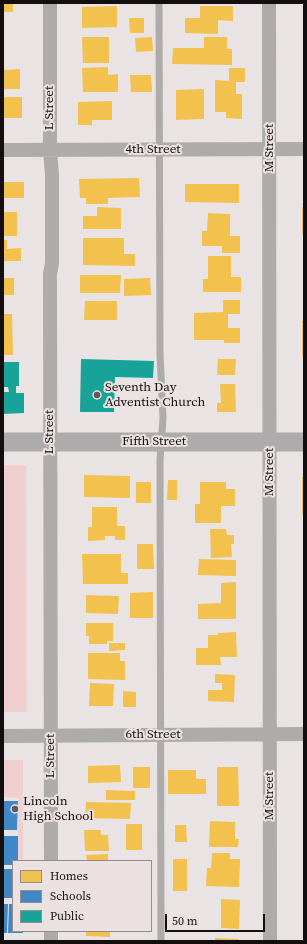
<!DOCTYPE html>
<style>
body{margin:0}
#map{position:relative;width:307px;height:944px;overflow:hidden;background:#e9e3e3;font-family:"Source Serif 4",serif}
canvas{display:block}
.frame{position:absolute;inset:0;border:4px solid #130f10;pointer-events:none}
.legend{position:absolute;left:12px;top:860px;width:140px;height:72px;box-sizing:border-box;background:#ebe1e1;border:1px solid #958d8d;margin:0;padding:5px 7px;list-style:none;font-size:12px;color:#130f10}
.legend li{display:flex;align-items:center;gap:8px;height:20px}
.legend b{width:20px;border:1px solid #958d8d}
.scale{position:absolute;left:165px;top:914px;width:100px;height:18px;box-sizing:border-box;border:2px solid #130f10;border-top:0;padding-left:5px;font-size:12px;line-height:14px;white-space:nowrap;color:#130f10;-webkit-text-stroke:3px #ebe1e1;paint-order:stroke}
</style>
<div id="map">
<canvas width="307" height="944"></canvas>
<div class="frame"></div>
<ul class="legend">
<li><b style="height:11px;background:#f2c14e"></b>Homes</li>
<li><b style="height:11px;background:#3f88c5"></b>Schools</li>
<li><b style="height:11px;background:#17a398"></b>Public</li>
</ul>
<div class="scale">50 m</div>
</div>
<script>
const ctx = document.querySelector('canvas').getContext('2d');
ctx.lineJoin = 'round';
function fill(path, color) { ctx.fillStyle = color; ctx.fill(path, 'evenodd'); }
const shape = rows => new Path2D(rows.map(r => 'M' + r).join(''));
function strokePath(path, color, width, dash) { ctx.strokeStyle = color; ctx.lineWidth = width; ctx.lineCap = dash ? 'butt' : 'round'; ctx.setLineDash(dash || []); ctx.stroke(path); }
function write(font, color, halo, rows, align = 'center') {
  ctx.font = font + ' "Source Serif 4",serif'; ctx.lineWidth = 4; ctx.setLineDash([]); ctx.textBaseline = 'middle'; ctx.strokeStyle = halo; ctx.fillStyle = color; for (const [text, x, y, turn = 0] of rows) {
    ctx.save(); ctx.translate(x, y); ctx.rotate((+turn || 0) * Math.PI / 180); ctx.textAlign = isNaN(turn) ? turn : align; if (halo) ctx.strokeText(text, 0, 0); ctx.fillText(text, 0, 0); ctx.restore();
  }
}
fill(shape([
 [3,465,26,465,27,712,3,712],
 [3,760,23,760,23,861,18,861,19,798,3,797]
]), '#f1cfd1');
fill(shape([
 [3,3,13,3,13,12,3,12],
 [117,6,117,27,82,28,82,7],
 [200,6,233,6,233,21,218,20,218,34,185,33,185,18,200,18],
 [129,18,144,18,144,33,130,33],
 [82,37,109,37,109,63,83,63],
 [152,37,153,51,136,52,135,38],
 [204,37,227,37,227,49,232,49,232,65,172,64,173,48,204,48],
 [108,67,108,75,118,74,118,92,83,92,82,68],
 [229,68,245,68,245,82,236,82,236,94,242,94,242,119,226,118,226,112,215,112,215,80,229,81],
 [20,69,20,89,3,89,3,70],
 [130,75,151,75,152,92,131,92],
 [204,89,204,119,176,120,176,90],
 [3,97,22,97,22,118,3,118],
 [112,101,112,120,92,120,92,125,78,125,78,102],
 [139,178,140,197,108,198,108,204,86,204,86,198,80,198,79,179],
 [3,182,24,182,24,198,3,198],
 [185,184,239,184,239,203,185,202],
 [97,207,121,208,121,229,83,229,83,216,97,216],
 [302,207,304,207,304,234,302,234],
 [3,212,17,212,17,236,3,236],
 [208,213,230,214,230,236,240,236,240,253,222,253,222,246,202,246,202,231,207,231],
 [83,238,124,238,124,254,135,254,135,266,83,265],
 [3,240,7,240,7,249,21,248,21,261,3,261],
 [208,256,231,256,231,277,241,277,241,292,203,292,203,279,208,279],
 [80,275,121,275,120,293,80,293],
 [3,278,14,278,14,295,3,295],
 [150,278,151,295,124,296,124,279],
 [223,300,240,300,240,314,228,314,228,328,240,328,240,343,224,343,224,340,194,340,194,313,223,312],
 [85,301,117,301,117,320,84,320],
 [3,314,12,314,13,355,3,355],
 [302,321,304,321,304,356,302,356],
 [218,359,236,359,235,375,217,375],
 [220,384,235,384,236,412,217,412,217,403,221,403],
 [84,475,130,476,130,498,84,497],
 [302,477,304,477,304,514,302,514],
 [168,480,177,480,177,500,167,500],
 [136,482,151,482,151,503,136,503],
 [200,482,226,482,226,489,235,489,235,506,221,506,221,523,195,523,195,504,200,504],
 [92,507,117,507,117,526,125,526,125,540,115,540,115,536,105,536,105,540,88,541,88,527,92,527],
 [210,529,226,529,227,535,234,535,234,544,231,544,232,557,211,558],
 [137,544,153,544,154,569,137,569],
 [82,554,121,554,121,573,128,573,128,584,83,584],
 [199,559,236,560,236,576,198,575],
 [236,582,236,619,198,619,198,604,221,603,221,583],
 [153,592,153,618,130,618,130,593],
 [86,595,119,596,118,614,86,613],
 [86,623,113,623,113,641,107,641,107,644,89,644,89,636,86,636],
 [236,632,237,657,220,657,221,665,196,665,196,648,208,648,208,635,218,635,218,633],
 [109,643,125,643,125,650,109,651],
 [88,653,120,653,120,661,125,661,125,680,88,679],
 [215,674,235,675,234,702,208,701,208,690,222,690,222,683,215,683],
 [90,683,114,684,113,706,89,706],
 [123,691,136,692,136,707,123,707],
 [120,765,121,782,88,783,88,766],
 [133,767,150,767,150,788,133,788],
 [217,767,238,767,239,806,217,806],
 [168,770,196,770,196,779,206,779,206,794,168,794],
 [106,790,135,791,135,800,106,800],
 [86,802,131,803,130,819,85,818],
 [210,821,235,822,235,839,239,839,238,847,209,847],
 [126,824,142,824,142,850,126,850],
 [175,825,186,825,187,842,175,842],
 [84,830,101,830,101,835,108,835,109,851,85,851],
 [212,853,230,853,230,859,240,859,239,887,206,886,207,868,211,868],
 [108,854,108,861,87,861,86,855],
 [173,859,187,859,187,891,173,891],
 [221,899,240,900,239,929,221,928],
 [86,931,110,931,110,937,86,936],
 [215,938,239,939,238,941,215,941]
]), '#f2c14e');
fill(shape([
 [3,801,18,801,17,830,3,830],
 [3,836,18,836,18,861,13,861,13,865,3,865],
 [3,869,13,869,13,898,3,898],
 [3,904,8,904,7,933,3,933],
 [9,904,13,904,13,931,23,931,23,933,8,933]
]), '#3f88c5');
fill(shape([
 [81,359,154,361,153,378,115,377,114,412,80,412],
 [3,362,19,362,19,386,16,386,16,393,24,393,24,413,3,414,3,392,9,392,8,387,3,387]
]), '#17a398');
strokePath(shape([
 [159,3,160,354,163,418,160,460,161,941]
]), '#aeabab', 7);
strokePath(shape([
 [50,3,50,150,52,175,52,263,50,274,51,861],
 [269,3,270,941],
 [3,150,304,149],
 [3,736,304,734],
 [51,931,51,941]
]), '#aeabab', 14);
strokePath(shape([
 [3,442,304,442]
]), '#adabab', 19);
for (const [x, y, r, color] of [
 [97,395,4,"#5e595a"],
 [15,809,4,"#5e595a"]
]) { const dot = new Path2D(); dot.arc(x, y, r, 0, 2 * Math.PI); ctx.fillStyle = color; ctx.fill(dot); strokePath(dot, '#ebe1e1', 1.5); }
write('13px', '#130f10', '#ebe1e1', [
 ["L Street",50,108,-90],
 ["M Street",270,148,-90],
 ["4th Street",153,150],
 ["L Street",50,432,-90],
 ["Fifth Street",154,442],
 ["M Street",270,472,-90],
 ["6th Street",153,735],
 ["L Street",51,756,-90],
 ["M Street",270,796,-90]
]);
write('13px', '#130f10', '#ebe1e1', [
 ["Seventh Day",105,388],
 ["Adventist Church",105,403],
 ["Lincoln",23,802],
 ["High School",23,817]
], 'left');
</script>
